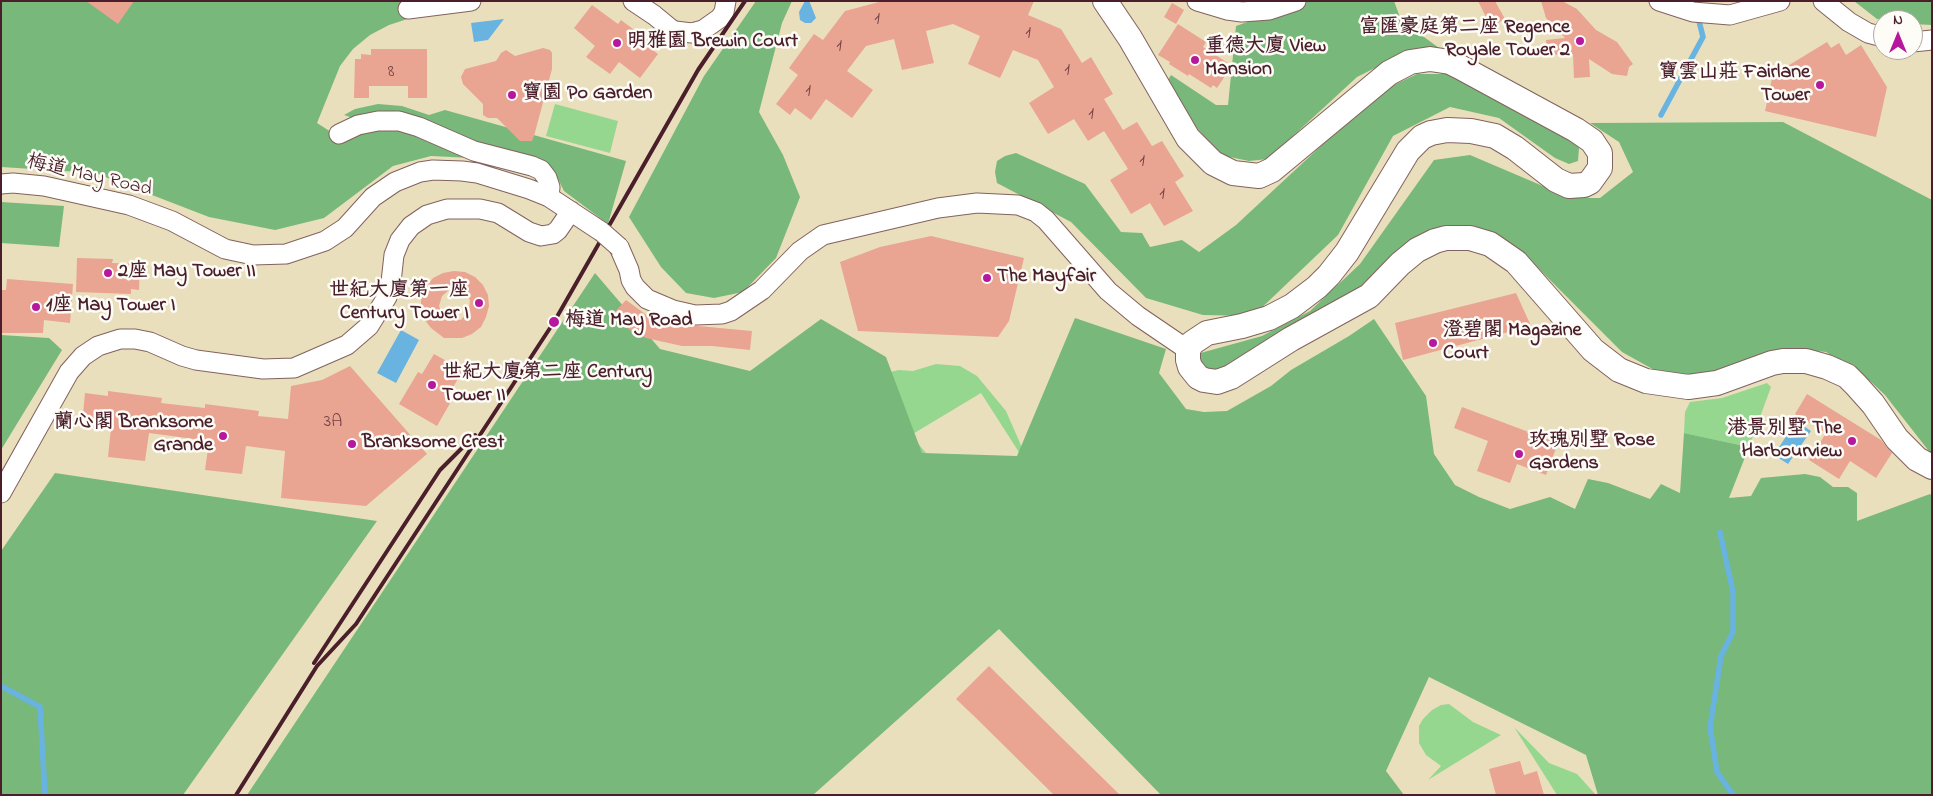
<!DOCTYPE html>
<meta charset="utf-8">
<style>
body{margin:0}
#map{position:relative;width:1933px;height:796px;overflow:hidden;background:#eadfbc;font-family:"Indie Flower",sans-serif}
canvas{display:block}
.frame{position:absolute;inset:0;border:2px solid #4a1f2b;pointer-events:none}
.north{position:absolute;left:1873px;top:10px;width:50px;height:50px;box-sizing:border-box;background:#fdfcf7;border:1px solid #b5a4a5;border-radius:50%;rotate:0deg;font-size:14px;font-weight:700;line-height:20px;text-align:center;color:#4a1f2b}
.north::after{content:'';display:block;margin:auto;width:18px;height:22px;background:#b5179e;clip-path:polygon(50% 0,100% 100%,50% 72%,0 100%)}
</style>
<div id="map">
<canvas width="1933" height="796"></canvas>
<div class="frame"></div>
<div class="north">N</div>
</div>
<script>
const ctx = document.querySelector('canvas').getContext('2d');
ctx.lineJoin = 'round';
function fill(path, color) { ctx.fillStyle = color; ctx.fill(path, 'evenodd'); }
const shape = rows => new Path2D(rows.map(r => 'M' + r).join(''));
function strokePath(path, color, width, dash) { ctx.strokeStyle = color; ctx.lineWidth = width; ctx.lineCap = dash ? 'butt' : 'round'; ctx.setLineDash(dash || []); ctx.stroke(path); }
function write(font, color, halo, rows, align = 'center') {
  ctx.font = font + ' "Indie Flower","LXGW WenKai TC",sans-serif'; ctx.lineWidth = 5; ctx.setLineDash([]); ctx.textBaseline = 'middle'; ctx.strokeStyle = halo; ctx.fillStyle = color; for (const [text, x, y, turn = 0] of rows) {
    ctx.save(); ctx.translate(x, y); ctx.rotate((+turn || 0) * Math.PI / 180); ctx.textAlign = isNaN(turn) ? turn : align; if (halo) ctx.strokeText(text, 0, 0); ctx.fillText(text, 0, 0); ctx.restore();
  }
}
fill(shape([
 [555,104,618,121,610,153,546,136],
 [936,364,960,366,977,376,1006,411,1023,450,1022,457,981,393,911,435,936,465,908,455,890,372,899,370,913,371],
 [1767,383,1771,387,1749,447,1684,433,1685,412,1690,402,1722,398],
 [1449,704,1473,722,1501,735,1428,780,1441,766,1426,755,1419,743,1419,726,1423,719,1432,710,1441,705],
 [1514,727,1549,763,1577,774,1596,795,1557,795]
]), '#95d78f');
fill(shape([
 [1,1,432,1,429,12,389,25,370,35,353,49,340,66,317,123,342,139,360,131,398,127,471,158,431,156,393,166,324,218,275,230,209,217,95,173,1,167],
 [756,1,792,1,782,23,759,112,783,155,800,197,776,258,743,292,714,298,686,293,661,267,629,217,704,76],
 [1308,1,1394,1,1401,20,1439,48,1407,52,1357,77,1268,159,1249,161,1220,155,1196,127,1166,83,1171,75,1216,105,1228,105,1236,26],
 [1854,1,1932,1,1932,25,1913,24,1913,20,1877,19],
 [1417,74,1450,74,1571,138,1579,148,1578,161,1569,164,1555,158,1499,118,1450,107,1393,136,1338,235,1253,316,1203,315,1146,298,1071,222,997,183,995,172,997,161,1005,156,1016,153,1085,184,1121,232,1142,233,1150,247,1182,240,1199,252,1236,225,1379,92],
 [378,104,402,106,429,115,445,110,626,161,608,224,564,191,556,175,550,168,356,119,344,115,355,109],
 [1783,122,1932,200,1932,455,1885,395,1870,381,1826,352,1807,350,1711,373,1674,375,1656,371,1622,352,1528,258,1462,230,1206,381,1197,354,1262,336,1310,311,1360,264,1434,160,1470,155,1571,198,1600,198,1633,172,1619,142,1590,123],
 [1,202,64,206,59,247,1,243],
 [595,273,660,349,750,371,821,319,886,357,922,453,1017,456,1075,318,1166,349,1159,373,1186,409,1204,412,1227,411,1271,386,1291,370,1349,336,1374,319,1426,396,1434,454,1455,485,1479,497,1510,509,1550,497,1575,509,1588,479,1608,483,1650,499,1661,484,1680,493,1684,433,1749,447,1729,498,1751,496,1761,478,1805,474,1820,477,1833,487,1848,487,1857,493,1857,521,1930,494,1932,496,1932,795,1598,795,1586,755,1429,677,1386,771,1404,795,1161,795,999,629,813,795,247,795],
 [1,335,49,338,62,350,1,450],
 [55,473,377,521,183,795,1,795,1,551]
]), '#78b87a');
fill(shape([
 [805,1,809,1,810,3,816,18,811,23,805,23,800,20,799,12],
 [504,19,488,40,474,42,471,23],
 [401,330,419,340,396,383,377,373],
 [1796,421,1811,431,1788,464,1774,455]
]), '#68b3e0');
strokePath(shape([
 [1661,115,1703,37,1694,1],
 [1720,532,1733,592,1733,632,1721,656,1710,727,1717,772,1733,795],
 [1,686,40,707,45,795]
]), '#68b3e0', 5.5);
fill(shape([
 [86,1,134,1,118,24],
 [883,1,1034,1,1028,15,1061,29,1082,63,1091,57,1113,94,1104,99,1123,130,1137,122,1152,146,1162,141,1184,176,1175,182,1193,211,1164,226,1150,203,1131,214,1110,180,1128,169,1104,131,1088,141,1074,119,1048,134,1029,103,1054,87,1038,60,1013,50,1000,78,968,64,980,36,953,24,926,31,934,63,902,70,894,39,866,46,847,71,873,90,852,118,826,99,811,120,795,108,790,115,776,104,798,75,789,68,814,34,823,40,845,11],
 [1478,1,1495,1,1505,19,1491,27],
 [1541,1,1562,1,1577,9,1596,30,1617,42,1633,64,1629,67,1627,76,1612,74,1589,59,1590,77,1574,78,1573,54,1547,55,1546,40,1565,38,1546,18],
 [1172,3,1184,10,1176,24,1164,17],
 [592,5,618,24,621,20,637,32,634,36,658,54,640,78,619,62,610,74,586,57,595,46,574,28],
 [1178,24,1206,42,1203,47,1228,63,1223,71,1227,73,1217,88,1213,85,1211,88,1189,74,1188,76,1169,64,1170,62,1158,55],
 [1827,42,1831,48,1839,43,1846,55,1861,45,1887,87,1876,137,1765,111,1774,69,1781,70],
 [543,48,550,50,552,53,552,69,534,136,532,141,520,141,497,118,488,118,483,115,483,104,463,84,461,77,465,69,496,61,501,53,506,50,515,56],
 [371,49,427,49,427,98,408,98,408,86,369,86,369,98,354,98,355,59,361,59,361,54,371,55],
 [931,236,1024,258,1009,321,998,337,858,331,840,262,880,247],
 [77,258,113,259,112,263,140,264,139,290,131,289,131,294,76,292],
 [454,271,465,272,475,277,483,285,488,295,489,306,486,317,481,327,472,334,462,338,444,338,431,328,424,319,421,308,421,297,426,287,433,278,443,273],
 [454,289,464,292,470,300,469,310,461,320,448,318,441,311,439,306,442,296,449,290],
 [7,279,73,284,70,323,44,320,43,333,2,333,1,290,6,290],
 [1516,293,1531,326,1403,360,1395,323],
 [626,300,648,316,666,323,752,331,750,350,712,346,682,346,646,338,630,330,612,315],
 [434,354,463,370,448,396,453,398,437,426,399,404,418,372,422,374],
 [350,366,427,454,366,506,281,498,285,451,246,446,242,474,205,470,209,441,149,433,145,461,108,457,111,428,82,424,85,393,108,396,108,391,162,398,161,403,205,408,205,404,259,411,258,416,288,419,291,386,322,380],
 [1807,394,1881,440,1892,453,1876,478,1850,461,1839,479,1809,460,1826,433,1795,414],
 [1462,407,1558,443,1546,475,1517,464,1510,483,1477,471,1488,441,1454,428],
 [989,666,1067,743,1120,795,1054,795,976,718,956,699],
 [1520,761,1524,775,1537,771,1544,795,1496,795,1489,769]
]), '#e9a492');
const minor = shape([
 [633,1,654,15,671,29,675,31,692,33,703,30,720,18,724,12,726,1],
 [1197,1,1227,10,1242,12,1269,10,1296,1],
 [1659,1,1693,12,1730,15,1780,1],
 [1823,1,1849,22,1868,33,1883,37],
 [408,9,471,1],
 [1913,42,1932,40],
 [339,134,358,125,378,121,399,121,419,127,474,151,532,166,541,170,547,178,550,187,549,197],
 [1,184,13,183,44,186,129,205,172,221,225,249,253,255,286,254,325,241,345,228,373,197,395,182,420,172,433,170,462,171,477,173,529,189,549,197,602,232],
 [619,247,629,270,631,280,635,287,647,299,673,310,695,315,722,314,731,311,762,290,800,251,823,235,938,208,977,203,1018,205,1036,212,1046,220,1108,291,1138,316,1188,350],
 [1,493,69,372,83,356,98,346,120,339,135,339,150,342,182,356,196,360,263,369,294,368,347,345,369,326,387,297,391,282,394,255,400,240,411,226,427,215,447,209,480,209,498,213,529,232,541,236,553,234,558,230,571,211]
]);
const major = shape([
 [1105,1,1130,38,1188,138,1213,163,1233,173,1259,176,1272,170,1389,73,1410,62,1430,59,1450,62,1460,67,1576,130,1592,141,1600,153,1600,168,1590,182,1584,185,1569,186,1556,180,1515,148,1495,136,1471,131,1447,130,1431,133,1422,137,1408,151,1347,252,1329,275,1317,287,1292,306,1269,318,1242,326,1207,333,1192,343,1188,350,1188,360,1190,367,1198,377,1204,380,1217,382,1231,377,1291,339,1369,296,1400,264,1417,250,1435,241,1446,238,1470,238,1490,244,1516,262,1593,350,1619,370,1646,381,1688,387,1717,383,1772,363,1783,361,1806,361,1827,367,1847,376,1856,385,1873,404,1897,439,1917,459,1932,467]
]);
strokePath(minor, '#82625e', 21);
strokePath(major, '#82625e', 26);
strokePath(minor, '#fff', 19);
strokePath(major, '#fff', 24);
strokePath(shape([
 [314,663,440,470,475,435],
 [236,795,317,666,356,624,554,322,698,70,745,1]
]), '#4a1f2b', 4);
const minorBridge = shape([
 [602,232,619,247]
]);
strokePath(minorBridge, '#82625e', 21, []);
strokePath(minorBridge, '#fff', 19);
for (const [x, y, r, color] of [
 [1580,41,5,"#b5179e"],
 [617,43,5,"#b5179e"],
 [1195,60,5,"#b5179e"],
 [1820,85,5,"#b5179e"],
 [512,95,5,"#b5179e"],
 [108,273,5,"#b5179e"],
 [987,278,5,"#b5179e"],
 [479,303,5,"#b5179e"],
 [36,307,5,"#b5179e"],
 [554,322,6,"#b5179e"],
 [1433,343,5,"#b5179e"],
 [432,385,5,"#b5179e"],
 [223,436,5,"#b5179e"],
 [1852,441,5,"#b5179e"],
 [352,444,5,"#b5179e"],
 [1519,454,5,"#b5179e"]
]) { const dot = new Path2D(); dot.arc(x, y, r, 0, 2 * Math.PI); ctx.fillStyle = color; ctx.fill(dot); strokePath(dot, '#fdfcf7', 2); }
write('18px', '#724045', null, [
 ["1",877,20],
 ["1",1028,34],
 ["1",839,47],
 ["1",1067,71],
 ["8",391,73],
 ["1",808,92],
 ["1",1091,115],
 ["1",1142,162],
 ["1",1162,195],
 ["3A",333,423]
]);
write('bold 20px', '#4a1f2b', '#fdfcf7', [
 ["富匯豪庭第二座 Regence",1570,29,"right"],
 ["Royale Tower 2",1570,52,"right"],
 ["明雅園 Brewin Court",627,43],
 ["重德大廈 View",1205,48],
 ["Mansion",1205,71],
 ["寶雲山莊 Fairlane",1810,74,"right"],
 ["Tower",1810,97,"right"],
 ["寶園 Po Garden",522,95],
 ["2座 May Tower II",118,273],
 ["The Mayfair",997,278],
 ["世紀大廈第一座",469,292,"right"],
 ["Century Tower I",469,315,"right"],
 ["1座 May Tower I",46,307],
 ["梅道 May Road",565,322],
 ["澄碧閣 Magazine",1443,332],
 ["Court",1443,355],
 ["世紀大廈第二座 Century",442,374],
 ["Tower II",442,397],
 ["蘭心閣 Branksome",213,424,"right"],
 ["Grande",213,447,"right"],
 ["港景別墅 The",1842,430,"right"],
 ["Harbourview",1842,453,"right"],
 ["玫瑰別墅 Rose",1529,442],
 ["Gardens",1529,465],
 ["Branksome Crest",362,444]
], 'left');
write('20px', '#4a1f2b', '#fdfcf7', [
 ["梅道 May Road",89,177,13]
]);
</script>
